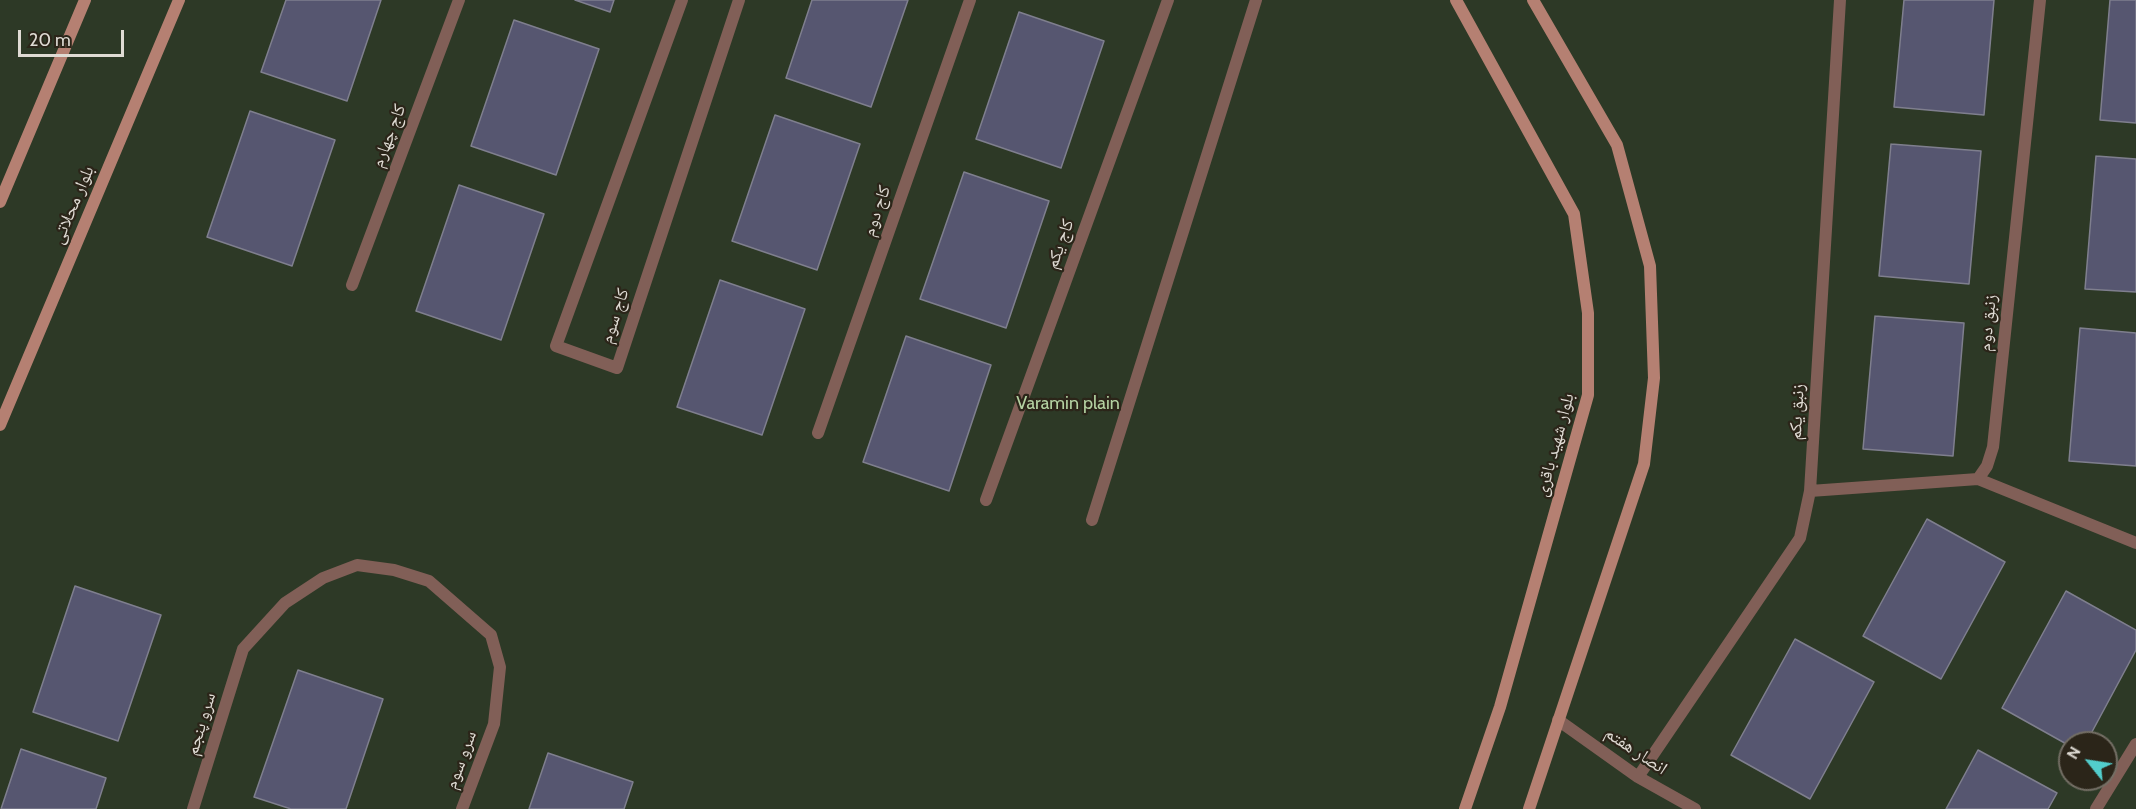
<!DOCTYPE html>
<meta charset="utf-8">
<style>
body{margin:0}
#map{position:relative;width:2136px;height:809px;overflow:hidden;background:#2b2519;font-family:Cabin,sans-serif}
canvas{display:block}
.north{position:absolute;left:2058px;top:731px;width:60px;height:60px;box-sizing:border-box;background:#2b2519;border:2px solid #736e64;border-radius:50%;rotate:300deg;font-size:16px;font-weight:700;line-height:24px;text-align:center;color:#dfdbd4}
.north::after{content:'';display:block;margin:auto;width:21px;height:27px;background:#52cdcc;clip-path:polygon(50% 0,100% 100%,50% 72%,0 100%)}
.scale{position:absolute;left:18px;top:30px;width:106px;height:27px;box-sizing:border-box;border:3px solid #dfdbd4;border-top:0;padding-left:8px;font-size:18px;line-height:21px;white-space:nowrap;color:#dfdbd4;-webkit-text-stroke:4px #2b2519;paint-order:stroke}
</style>
<div id="map">
<canvas width="2136" height="809"></canvas>
<div class="north">N</div>
<div class="scale">20 m</div>
</div>
<script>
const ctx = document.querySelector('canvas').getContext('2d');
ctx.lineJoin = 'round';
function fill(path, color) { ctx.fillStyle = color; ctx.fill(path, 'evenodd'); }
const shape = rows => new Path2D(rows.map(r => 'M' + r).join(''));
function strokePath(path, color, width, dash) { ctx.strokeStyle = color; ctx.lineWidth = width; ctx.lineCap = dash ? 'butt' : 'round'; ctx.setLineDash(dash || []); ctx.stroke(path); }
function write(font, color, halo, rows, align = 'center') {
  ctx.font = font + ' Cabin,"Noto Naskh Arabic",sans-serif'; ctx.lineWidth = 4.5; ctx.setLineDash([]); ctx.textBaseline = 'middle'; ctx.strokeStyle = halo; ctx.fillStyle = color; for (const [text, x, y, turn = 0] of rows) {
    ctx.save(); ctx.translate(x, y); ctx.rotate((+turn || 0) * Math.PI / 180); ctx.textAlign = isNaN(turn) ? turn : align; if (halo) ctx.strokeText(text, 0, 0); ctx.fillText(text, 0, 0); ctx.restore();
  }
}
fill(shape([
 [0,0,2136,0,2136,809,0,809],
 [2070,743,2106,743,2106,779,2070,779]
]), '#2d3926');
const building = shape([
 [286,0,381,0,347,101,261,72,286,0],
 [575,0,614,0,610,12,575,0],
 [812,0,908,0,871,107,786,78,812,0],
 [1904,0,1994,0,1984,115,1894,107,1904,0],
 [2110,0,2136,0,2136,123,2100,120,2110,0],
 [1019,12,1104,41,1061,168,976,139,1019,12],
 [514,20,599,49,556,175,471,146,514,20],
 [250,111,335,140,292,266,207,237,250,111],
 [775,115,860,144,817,270,732,241,775,115],
 [1891,144,1981,151,1969,284,1879,276,1891,144],
 [2096,156,2136,159,2136,292,2085,289,2096,156],
 [964,172,1049,201,1006,328,920,299,964,172],
 [459,185,544,214,501,340,416,311,459,185],
 [720,280,805,309,762,435,677,407,720,280],
 [1875,316,1964,323,1953,456,1863,449,1875,316],
 [2080,328,2136,333,2136,466,2069,461,2080,328],
 [906,336,991,365,949,491,863,462,906,336],
 [1927,519,2005,562,1941,679,1863,636,1927,519],
 [75,586,161,615,118,741,33,712,75,586],
 [2066,591,2136,630,2136,650,2086,743,2070,743,2070,746,2002,708,2066,591],
 [1795,639,1874,682,1810,799,1731,755,1795,639],
 [298,670,383,699,346,809,291,809,254,797,298,670],
 [21,749,106,778,96,809,1,809,21,749],
 [1978,750,2057,793,2048,809,1946,809,1978,750],
 [548,753,633,782,624,809,529,809,548,753]
]);
fill(building, '#565670');
strokePath(building, '#7f7f8e', 1.5);
strokePath(shape([
 [682,0,556,346,617,368,739,0],
 [352,285,459,0],
 [818,433,970,0],
 [1978,479,2136,543],
 [1810,491,1978,479,1987,466,1993,447,2040,0],
 [986,500,1168,0],
 [1092,520,1256,0],
 [1558,720,1638,777,1695,809],
 [1638,777,1800,538,1810,491,1840,0],
 [193,809,243,649,285,603,323,578,357,565,394,570,429,581,491,635,500,667,494,724,462,809],
 [2096,809,2136,744]
]), '#815f57', 12);
strokePath(shape([
 [1456,0,1574,214,1588,313,1588,395,1500,707,1465,809],
 [0,202,85,0],
 [0,425,179,0],
 [1529,809,1644,464,1654,378,1650,266,1617,145,1533,0]
]), '#b58072', 12);
write('18px', '#dfdbd4', '#2b2519', [
 ["کاج چهارم",389,136,-69],
 ["بلوار محلاتی",73,205,-67],
 ["کاج دوم",877,211,-71],
 ["کاج یکم",1060,244,-70],
 ["کاج سوم",615,316,-72],
 ["زنبق دوم",1988,323,-84],
 ["زنبق یکم",1797,412,-87],
 ["بلوار شهید باقری",1555,445,-75],
 ["سرو پنجم",201,724,-73],
 ["انصار هفتم",1636,751,34],
 ["سرو سوم",461,760,-70]
]);
write('18px', '#b4d2a2', '#2b2519', [
 ["Varamin plain",1068,404]
]);
</script>
